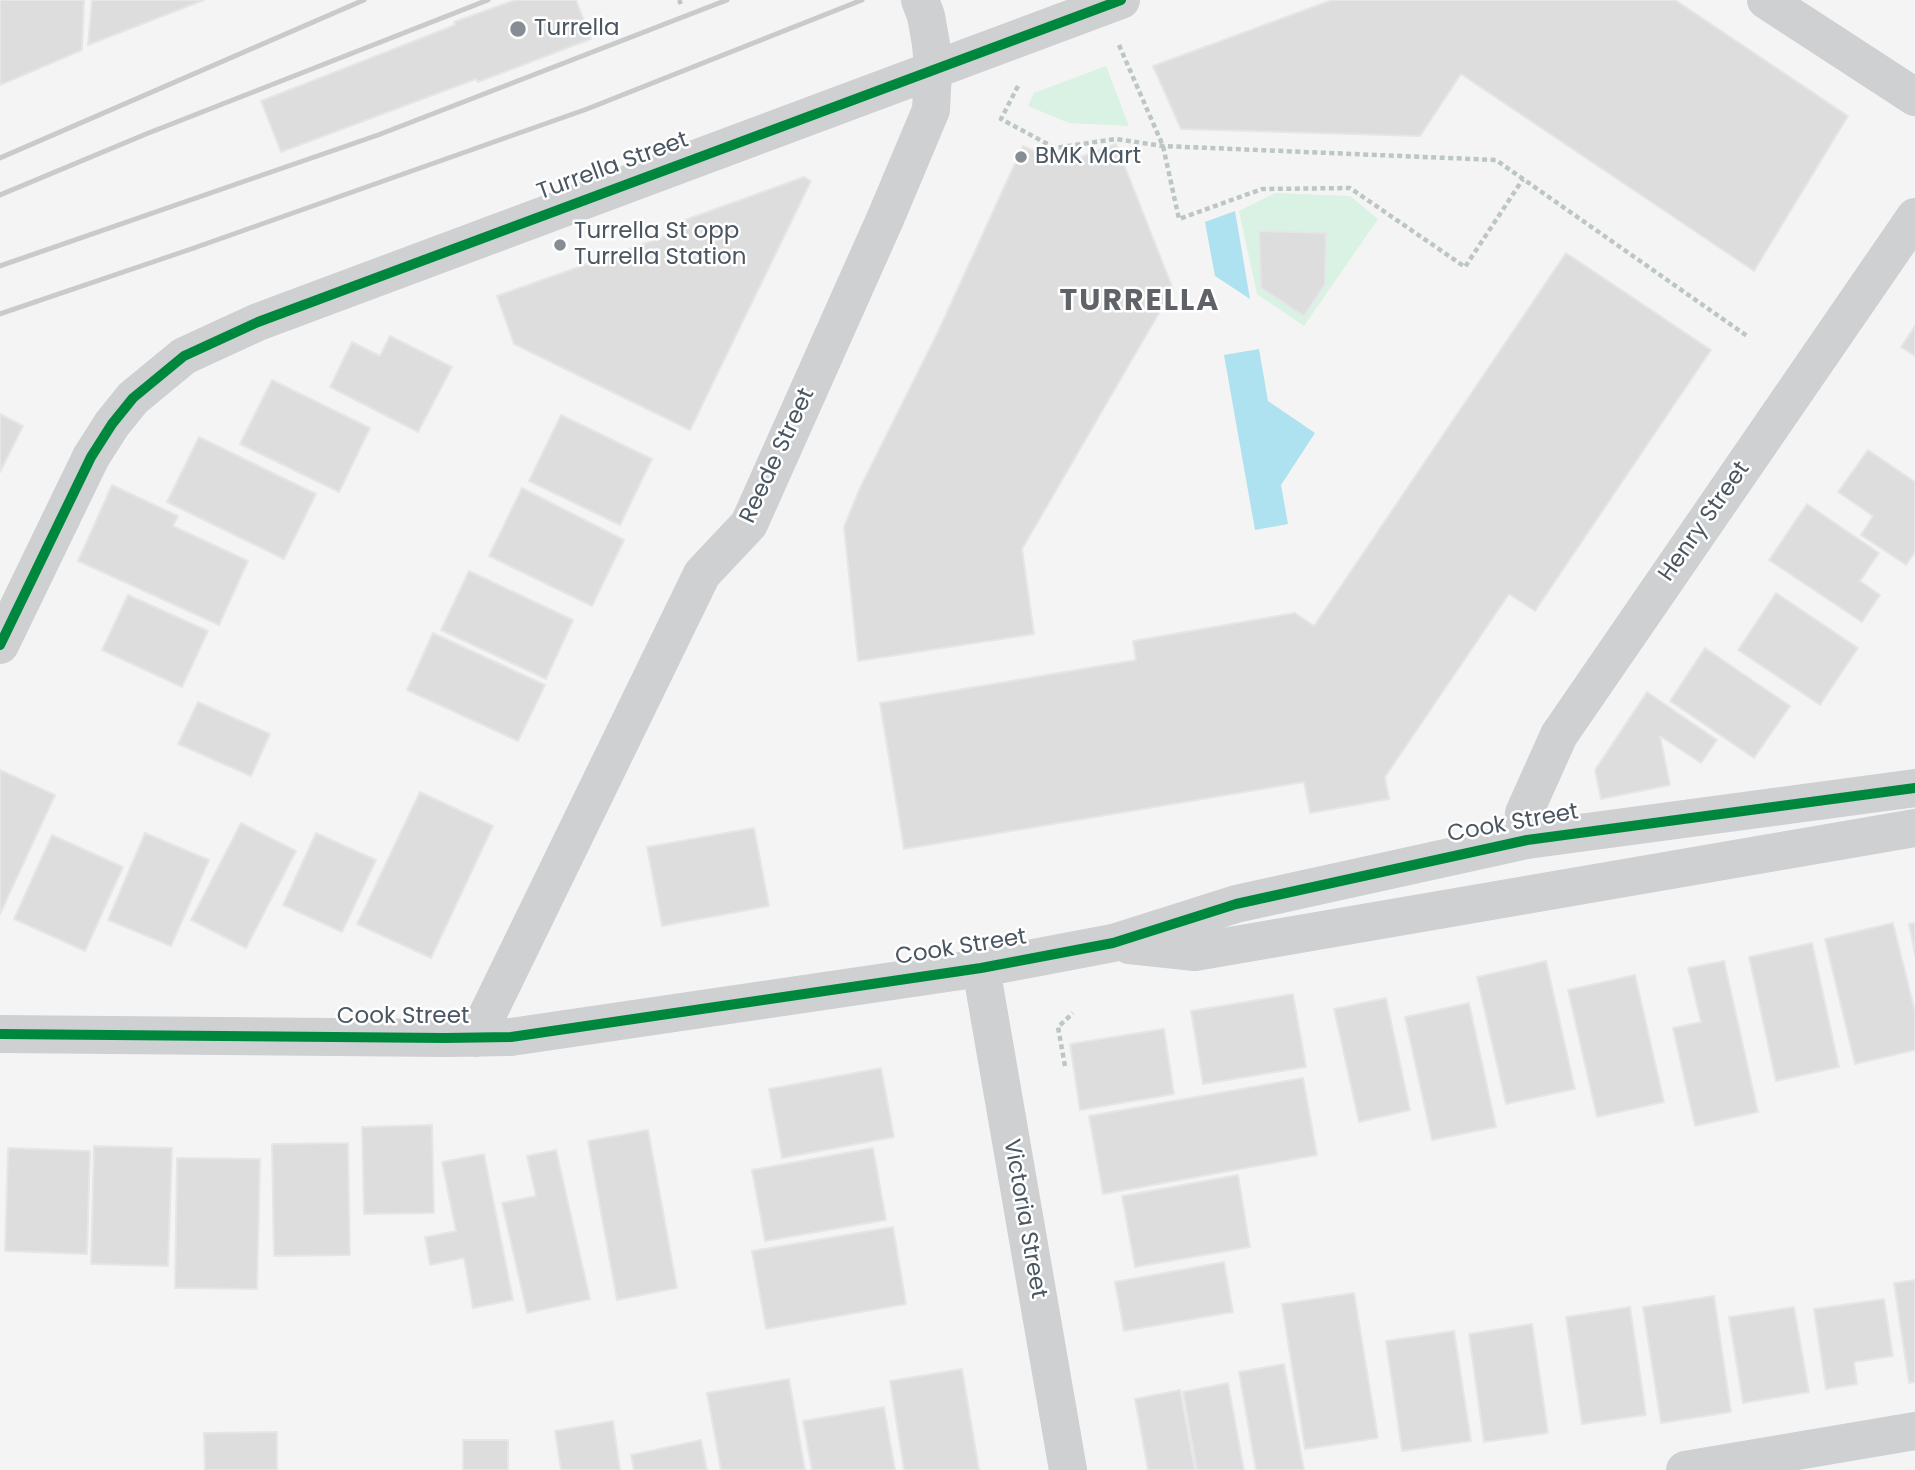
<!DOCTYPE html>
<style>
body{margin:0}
canvas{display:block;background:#f4f4f4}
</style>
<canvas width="1915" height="1470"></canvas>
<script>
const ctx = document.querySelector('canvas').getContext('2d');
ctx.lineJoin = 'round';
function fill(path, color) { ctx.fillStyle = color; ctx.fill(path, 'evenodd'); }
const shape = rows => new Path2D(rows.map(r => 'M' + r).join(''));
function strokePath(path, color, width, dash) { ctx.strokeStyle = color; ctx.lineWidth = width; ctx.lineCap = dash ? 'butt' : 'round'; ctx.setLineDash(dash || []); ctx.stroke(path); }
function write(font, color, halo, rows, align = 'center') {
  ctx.font = font + ' Poppins,sans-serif'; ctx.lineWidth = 5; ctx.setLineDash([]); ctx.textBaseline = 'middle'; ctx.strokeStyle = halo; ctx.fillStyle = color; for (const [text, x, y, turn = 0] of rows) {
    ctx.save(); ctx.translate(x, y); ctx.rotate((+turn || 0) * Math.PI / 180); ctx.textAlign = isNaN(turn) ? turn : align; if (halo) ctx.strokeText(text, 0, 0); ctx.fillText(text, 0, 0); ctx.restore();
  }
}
fill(shape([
 [1106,66,1129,126,1069,123,1028,106,1034,93],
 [1275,193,1350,196,1378,219,1304,326,1257,294,1239,211]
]), '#d9f2e3');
fill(shape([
 [1235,211,1250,299,1215,276,1205,222],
 [1259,349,1268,401,1315,433,1281,485,1288,524,1255,530,1224,355]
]), '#aee2f0');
const building = shape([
 [0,0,84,0,82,50,0,85,0,0],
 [92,0,204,0,88,45,92,0],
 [515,0,576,0,591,39,478,82,476,79,281,152,261,101,455,25,454,22,515,0],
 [1332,0,1675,0,1848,116,1754,271,1461,74,1420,136,1181,129,1153,66,1332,0],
 [1116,144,1173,289,1022,549,1034,634,858,661,844,527,860,488,937,334,1023,146,1062,164,1116,144],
 [804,177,811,181,690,430,514,344,497,296,677,232,674,224,804,177],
 [1259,231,1326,233,1325,284,1304,316,1261,288,1259,231],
 [1566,253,1711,350,1535,611,1509,594,1385,777,1389,799,1310,813,1304,782,904,849,880,703,1136,660,1133,641,1295,613,1314,626,1566,253],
 [1915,326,1915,356,1901,347,1915,326],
 [390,336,452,367,418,432,330,387,352,342,380,356,390,336],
 [272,380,370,428,339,492,240,444,272,380],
 [0,414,23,426,0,472,0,414],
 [561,415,652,459,620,525,529,481,561,415],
 [199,437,316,494,284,559,167,502,199,437],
 [1868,450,1915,482,1915,552,1906,565,1861,535,1873,516,1838,492,1868,450],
 [112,485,178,516,173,526,248,561,219,625,78,561,112,485],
 [522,488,624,540,592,606,489,556,522,488],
 [1807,504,1879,553,1860,581,1880,595,1862,622,1769,560,1807,504],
 [469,571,573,620,546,679,441,630,469,571],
 [1776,593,1858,648,1820,705,1738,650,1776,593],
 [128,595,208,631,182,687,102,650,128,595],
 [433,633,545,685,518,741,407,690,433,633],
 [1705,648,1790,706,1754,758,1670,701,1705,648],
 [1647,692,1717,740,1701,763,1660,736,1670,785,1601,799,1595,770,1647,692],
 [198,702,270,734,251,776,178,744,198,702],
 [0,770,55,795,0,914,0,770],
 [420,792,493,826,431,958,357,924,420,792],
 [241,823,296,851,246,948,191,920,241,823],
 [754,828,769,906,662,926,647,847,754,828],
 [145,833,209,860,171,946,108,920,145,833],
 [316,833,376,860,342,932,283,905,316,833],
 [52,835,123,867,85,951,14,919,52,835],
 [1893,923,1915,1012,1915,1050,1855,1064,1825,939,1893,923],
 [1915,923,1915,954,1909,924,1915,923],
 [1812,943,1839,1067,1776,1081,1749,957,1812,943],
 [1546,961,1575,1089,1506,1104,1477,977,1546,961],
 [1724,961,1758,1112,1695,1126,1673,1028,1701,1022,1688,968,1724,961],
 [1635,975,1664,1102,1597,1117,1568,990,1635,975],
 [1293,994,1306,1067,1203,1084,1191,1011,1293,994],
 [1386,998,1410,1110,1359,1122,1334,1009,1386,998],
 [1469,1003,1496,1127,1432,1140,1405,1017,1469,1003],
 [1164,1029,1174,1094,1080,1110,1070,1044,1164,1029],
 [881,1068,894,1137,782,1158,769,1089,881,1068],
 [1303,1078,1317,1155,1103,1194,1089,1116,1303,1078],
 [432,1125,434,1213,364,1214,362,1127,432,1125],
 [648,1130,677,1288,617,1300,588,1141,648,1130],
 [348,1143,350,1255,274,1256,272,1144,348,1143],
 [94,1146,172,1148,168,1266,91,1264,94,1146],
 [8,1148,90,1151,87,1254,5,1251,8,1148],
 [873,1148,886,1220,765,1241,752,1170,873,1148],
 [556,1150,590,1299,527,1313,502,1203,536,1196,527,1156,556,1150],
 [484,1154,513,1300,473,1308,464,1258,430,1265,425,1237,456,1231,442,1162,484,1154],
 [177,1158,260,1159,257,1289,175,1288,177,1158],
 [1238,1175,1250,1247,1135,1267,1122,1196,1238,1175],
 [893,1227,906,1304,766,1329,752,1251,893,1227],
 [1224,1262,1233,1312,1124,1331,1115,1282,1224,1262],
 [1915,1280,1915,1382,1909,1383,1894,1283,1915,1280],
 [1354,1293,1378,1438,1305,1449,1282,1304,1354,1293],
 [1714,1296,1731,1412,1661,1423,1643,1307,1714,1296],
 [1884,1299,1893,1356,1854,1362,1857,1384,1826,1389,1814,1309,1884,1299],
 [1630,1307,1646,1415,1582,1424,1566,1317,1630,1307],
 [1794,1307,1809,1392,1743,1403,1729,1317,1794,1307],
 [1532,1324,1548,1433,1484,1442,1469,1334,1532,1324],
 [1454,1331,1471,1441,1402,1451,1386,1341,1454,1331],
 [1284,1364,1304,1470,1256,1470,1239,1372,1284,1364],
 [962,1369,979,1470,904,1470,890,1381,962,1369],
 [789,1379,805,1470,721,1470,707,1393,789,1379],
 [1228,1383,1244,1470,1197,1470,1183,1392,1228,1383],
 [1180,1390,1195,1470,1148,1470,1135,1399,1180,1390],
 [884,1407,895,1470,812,1470,803,1421,884,1407],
 [613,1421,620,1470,561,1470,555,1431,613,1421],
 [277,1432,277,1470,205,1470,204,1433,277,1432],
 [463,1440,508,1440,508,1470,463,1470,463,1440],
 [701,1440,707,1470,634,1470,631,1455,701,1440]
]);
fill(building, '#ddddde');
strokePath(building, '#e5e6e7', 2);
strokePath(shape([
 [679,0,681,4],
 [1119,45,1163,146,1179,219,1262,189,1350,188,1465,267,1523,179],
 [1018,86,1001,119,1055,148,1116,139,1163,146,1496,160,1747,336],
 [1065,1066,1058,1027,1073,1013]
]), '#bcc7c4', 4.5, [5, 3.5]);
strokePath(shape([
 [1766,0,1915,97],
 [0,645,91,457,112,424,133,398,184,356,258,322,1121,0],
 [1527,840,1524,813,1559,735,1915,217],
 [1129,945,1195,952,1915,828],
 [981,968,1068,1470],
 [0,1034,445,1038,511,1037,981,968,1113,943,1236,904,1527,840,1915,788],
 [476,1038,702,574,749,524,886,217,931,110,933,70,931,44,926,16,920,0],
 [1685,1470,1915,1431]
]), '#ced0d2', 38);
strokePath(shape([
 [0,158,364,0],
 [0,195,146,134,488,0],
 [0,266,378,135,727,0],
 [0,314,194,248,587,109,862,0]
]), '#c9cacc', 5);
strokePath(shape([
 [0,645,91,457,112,424,133,398,184,356,258,322,1121,0],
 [0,1034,445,1038,511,1037,981,968,1113,943,1236,904,1527,840,1915,788]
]), '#00873e', 10);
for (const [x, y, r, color] of [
 [518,29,9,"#868d94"],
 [1021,157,7,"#868d94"],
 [560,245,7,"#868d94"]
]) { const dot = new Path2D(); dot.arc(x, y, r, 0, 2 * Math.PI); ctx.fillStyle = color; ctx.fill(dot); strokePath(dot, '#fff', 2.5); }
write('23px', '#4a5661', '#fff', [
 ["Turrella",534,29],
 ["BMK Mart",1035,157],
 ["Turrella St opp",574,232],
 ["Turrella Station",574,258]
], 'left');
write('23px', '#4a5661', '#fff', [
 ["Turrella Street",613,167,-20],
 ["Reede Street",778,456,-65],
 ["Henry Street",1705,522,-55],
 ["Cook Street",1513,824,-10],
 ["Cook Street",961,948,-9],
 ["Cook Street",403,1017],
 ["Victoria Street",1024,1219,80]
]);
ctx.letterSpacing = '2px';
write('bold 30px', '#5f6368', '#fff', [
 ["TURRELLA",1140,302]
]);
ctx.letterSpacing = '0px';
</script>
